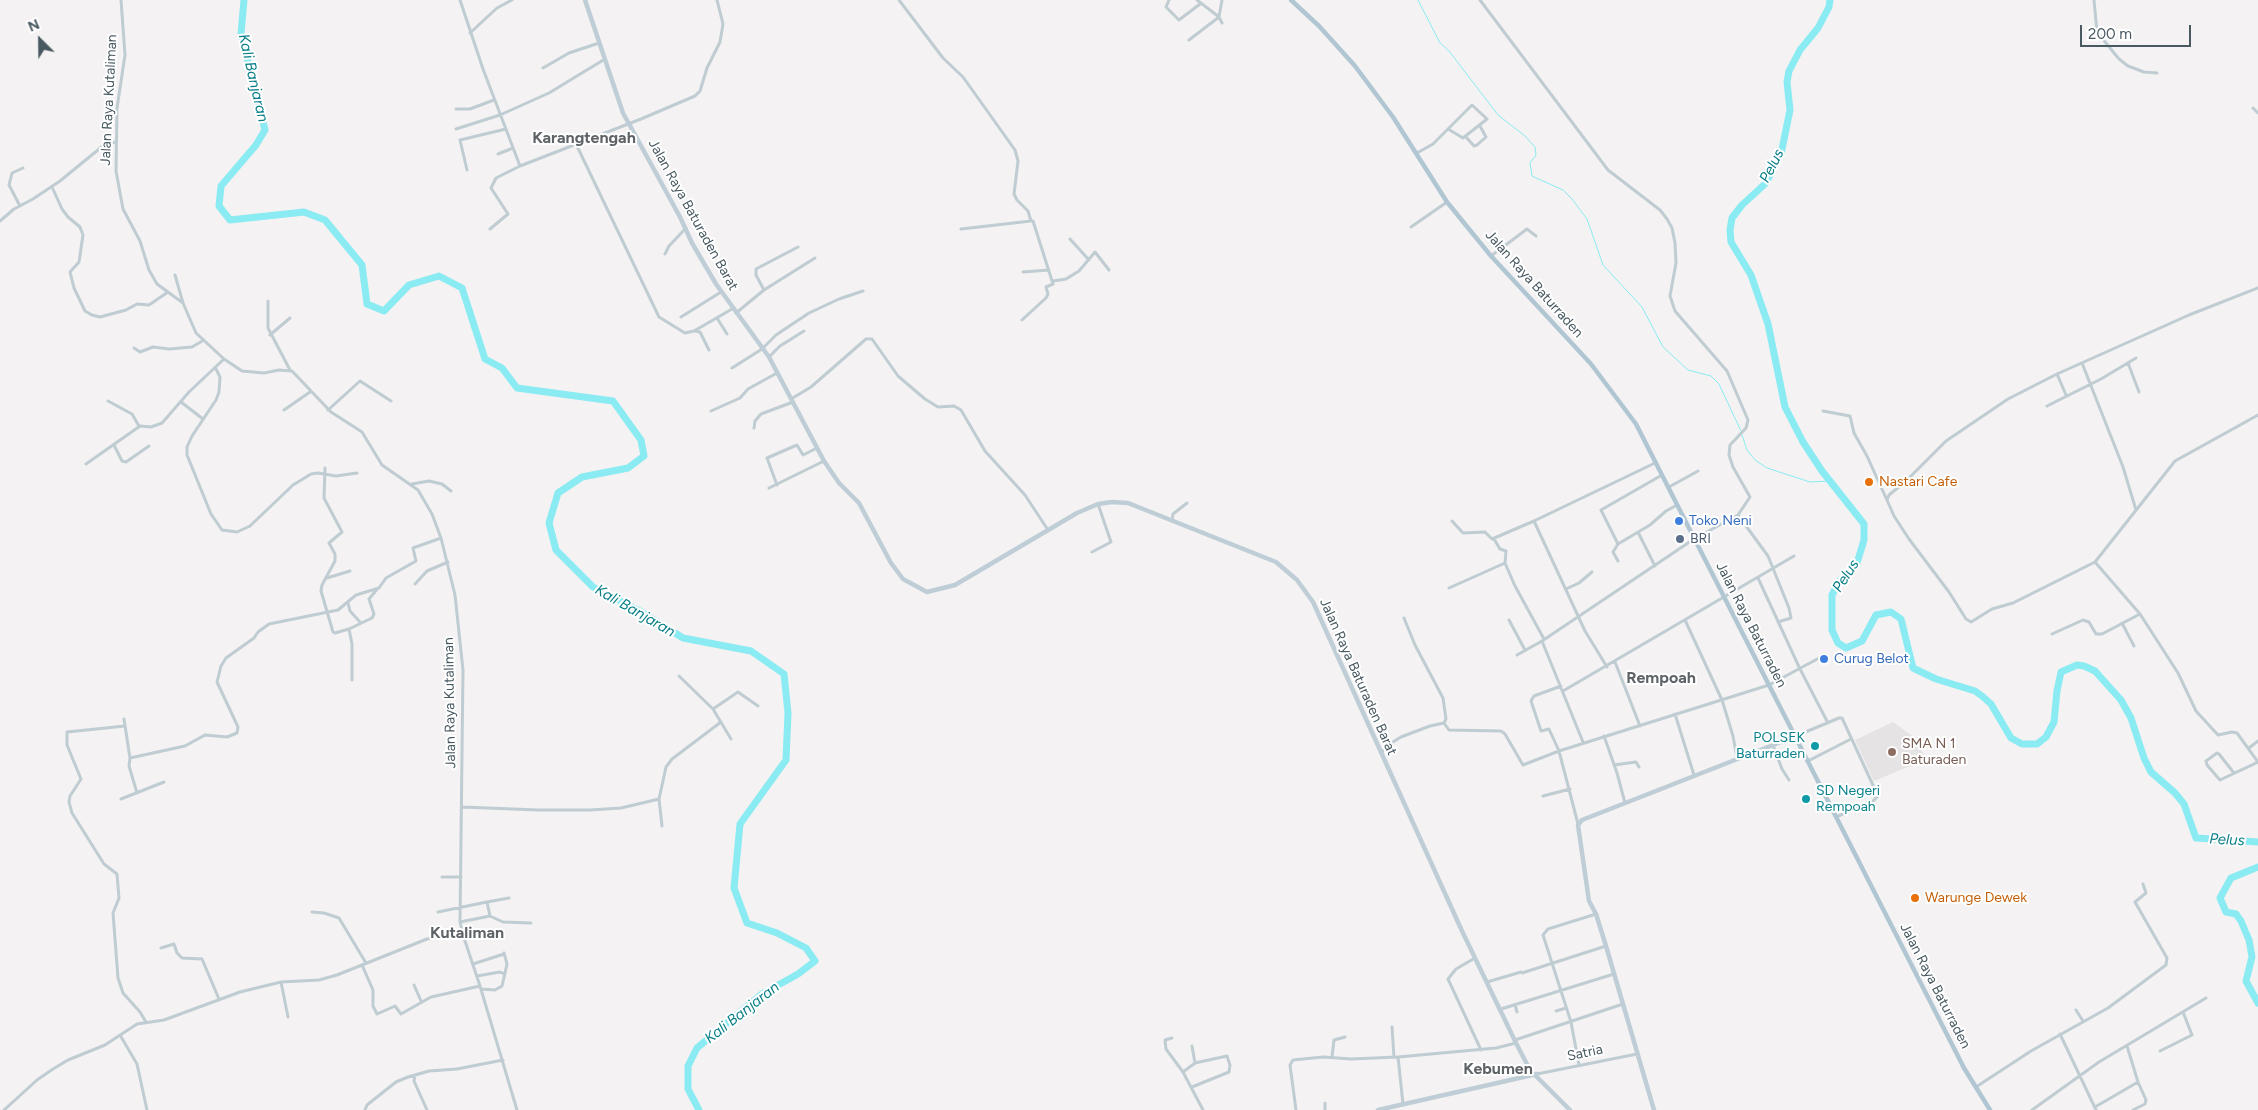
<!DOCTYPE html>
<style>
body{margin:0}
#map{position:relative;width:2258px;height:1110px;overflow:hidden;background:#f4f2f2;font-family:Figtree,sans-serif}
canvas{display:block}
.north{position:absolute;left:15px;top:15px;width:50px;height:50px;-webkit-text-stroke:4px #fff;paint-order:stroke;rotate:337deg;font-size:14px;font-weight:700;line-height:20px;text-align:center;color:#485961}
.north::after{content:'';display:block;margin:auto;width:18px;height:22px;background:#485961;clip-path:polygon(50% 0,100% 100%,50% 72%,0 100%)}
.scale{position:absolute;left:2080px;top:25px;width:111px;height:22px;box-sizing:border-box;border:2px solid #485961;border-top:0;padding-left:6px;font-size:15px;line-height:18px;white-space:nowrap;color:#485961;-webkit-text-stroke:4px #fff;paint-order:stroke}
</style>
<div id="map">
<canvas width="2258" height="1110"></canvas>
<div class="north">N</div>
<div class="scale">200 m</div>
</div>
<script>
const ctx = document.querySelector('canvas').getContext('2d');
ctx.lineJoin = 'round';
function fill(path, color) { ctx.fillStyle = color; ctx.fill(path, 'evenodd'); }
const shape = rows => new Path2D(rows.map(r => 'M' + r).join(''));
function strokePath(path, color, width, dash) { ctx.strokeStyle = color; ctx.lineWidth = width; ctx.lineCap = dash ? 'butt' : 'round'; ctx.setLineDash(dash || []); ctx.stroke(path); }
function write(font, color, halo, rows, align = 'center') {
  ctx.font = font + ' Figtree,sans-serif'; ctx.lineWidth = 4; ctx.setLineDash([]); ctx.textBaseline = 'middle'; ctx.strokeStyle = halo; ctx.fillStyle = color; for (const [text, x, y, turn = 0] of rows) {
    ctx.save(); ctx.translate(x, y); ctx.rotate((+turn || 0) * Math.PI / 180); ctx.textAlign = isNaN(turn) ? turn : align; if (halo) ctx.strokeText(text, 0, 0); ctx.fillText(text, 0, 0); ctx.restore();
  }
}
fill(shape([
 [1893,722,1911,735,1927,759,1874,781,1855,740]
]), '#e5e3e4');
strokePath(shape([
 [1418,0,1440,43,1449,51,1498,115,1525,136,1535,147,1536,155,1530,163,1532,176,1563,190,1572,199,1587,219,1603,265,1642,307,1663,347,1688,370,1711,376,1719,384,1741,431],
 [1742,435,1747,450,1755,460,1767,468,1810,482,1830,481]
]), '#8aebf2', 1);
strokePath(shape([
 [244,0,241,34,265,130,256,145,221,186,219,206,230,220,304,212,325,220,362,265,367,304,384,311,409,285,439,276,462,288,485,359,502,368,517,388,613,401,641,440,644,456,628,468,582,477,558,493,549,523,556,550,593,587,638,610,683,638,751,651,784,674,788,713,786,760,740,824,734,888,747,923,777,933,806,948,815,961,798,974,762,994,697,1048,688,1066,688,1089,699,1110],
 [1830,0,1829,7,1818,28,1800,50,1789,71,1787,82,1790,110,1781,154,1766,183,1742,205,1732,218,1730,230,1731,242,1751,275,1768,324,1785,407,1803,442,1822,471,1864,524,1864,540,1857,563,1839,582,1832,595,1832,630,1838,643,1846,648,1862,641,1876,615,1891,612,1901,619,1913,668,1936,679,1975,691,1982,696,1991,704,2011,738,2022,744,2037,744,2046,737,2054,722,2057,691,2061,672,2077,665,2084,666,2095,671,2121,700,2131,718,2144,758,2151,772,2175,793,2184,804,2196,838,2258,842],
 [2258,867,2231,878,2220,898,2226,912,2236,914,2241,921,2249,940,2252,957,2246,981,2258,1003]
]), '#8aebf2', 7);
strokePath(shape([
 [121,0,125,55,117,108,116,171,123,209,140,241,149,270,157,284,183,303,196,333,224,359,242,371,264,373,279,370,292,371,331,412,362,432,382,465,418,490,432,514,441,538,455,595,463,670,460,922,463,935,480,986,517,1110],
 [460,0,483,69,520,166],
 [899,0,943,58,963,77,1015,150,1018,161,1014,194,1017,200,1028,211,1031,221,1033,221,1053,284,1046,287,1048,294,1046,298,1022,320],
 [1169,0,1166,7,1179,20,1200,4],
 [1197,0,1219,17,1222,23],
 [1480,0,1608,170,1660,210,1667,219,1672,228,1675,243,1676,263,1670,296,1675,311,1727,371,1748,420,1746,428,1730,445,1729,455,1733,467,1750,497,1738,515,1694,539,1542,641,1583,742],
 [2094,0,2097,32,2119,59,2128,66,2144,72,2157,73],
 [470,33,497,8,512,0],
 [1189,40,1219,17,1222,0],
 [543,68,569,53,599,43],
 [2253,108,2258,113],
 [456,109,470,109,494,100],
 [456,129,500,115,549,93,605,59],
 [1466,137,1474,146,1477,145,1486,137,1480,126],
 [576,144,659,317,685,333,694,331,732,309],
 [1417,153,1433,144,1472,105,1487,119,1463,138,1448,129],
 [498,154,513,148],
 [467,170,460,140,506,129],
 [52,187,62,209,68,217,80,227,83,235,79,262,70,272,74,288,85,311,92,315,100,317,126,310,137,304,149,305,168,292],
 [20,206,9,185,12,173,23,168],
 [0,221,14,209,33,199,60,181,104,145,116,142],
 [1411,227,1447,202],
 [490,229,508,214,491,188,496,178,520,166,641,119,695,96,700,91,707,68,720,42,723,24,717,0],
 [961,229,1031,221],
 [1070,239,1089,260],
 [665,254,669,246,686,228],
 [1491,256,1527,229,1536,236],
 [1023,272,1049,270],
 [175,275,183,303],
 [1053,281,1066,279,1079,271,1095,252,1109,270],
 [2258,288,2189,315,2057,374,2008,399,1946,441,1906,481,1889,495,1887,500,1894,516,1909,539,1949,592,1966,619,1971,622,1992,609,2013,603,2095,562,2175,461,2258,415],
 [764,290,756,275,756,269,798,247],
 [268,301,268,328,290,370],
 [736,313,764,290,815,258],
 [681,317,721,292],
 [717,318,727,334],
 [695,331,700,332,709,350],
 [270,335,290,318],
 [134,348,140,352,153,347,169,349,192,347,204,340],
 [769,357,780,346,804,331],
 [2082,363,2123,467,2136,510],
 [2128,363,2139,392],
 [732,368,762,349,776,335,809,313,839,299,863,291],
 [216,369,220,377,219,392,216,400,192,436,187,447,187,455,211,514,222,530,237,532,250,526,293,485,311,474,318,473,336,476,357,473],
 [2057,374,2066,395],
 [791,399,811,387,866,339,872,339,898,376,925,399,938,407,954,406,961,410,985,451,1025,495,1048,530],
 [108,401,132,414,139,426],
 [181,402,203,419],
 [2047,406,2101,379,2136,358],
 [284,410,310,392],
 [328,410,360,381,391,401],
 [711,411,740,398,748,389,777,373],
 [1823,411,1850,416,1854,433,1867,456,1886,498],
 [754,428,755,421,761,414,793,402],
 [114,445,122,461,126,462,149,446],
 [86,464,140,426,151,427,162,423,189,392,224,359],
 [325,468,324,498,342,532,329,543,335,554,335,561,322,585,321,591,333,632,335,633,349,629,372,618,374,614,369,599,378,588],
 [412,484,429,481,442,484,451,491],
 [777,485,767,458,797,445,803,455,817,448],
 [1669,487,1698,471],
 [769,488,824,461],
 [1738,515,1768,556,1789,608,1791,618,1778,622],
 [1172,521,1173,514,1187,503],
 [1452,521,1463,533,1485,532,1492,539,1534,521,1585,631,1607,667],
 [1534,521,1655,463],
 [1638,532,1655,566],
 [1494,539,1500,549,1506,551,1505,563,1515,586,1544,639],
 [1618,544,1650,525,1666,511,1677,505],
 [1092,552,1111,542,1098,504],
 [1618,561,1613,552,1618,544,1601,510,1662,475],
 [2095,562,2140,614,2178,673,2196,711,2218,735,2232,732,2237,733,2258,762],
 [327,578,350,571],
 [1758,578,1800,669,1828,723],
 [415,584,427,571,448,562],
 [1449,588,1505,563],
 [1566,589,1579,583,1592,572],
 [348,603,350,611,360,622],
 [1404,618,1415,645,1443,698,1446,719,1444,723],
 [1509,620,1525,650],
 [1685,620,1722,700,1733,736,1737,758],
 [2122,623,2134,646],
 [349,629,352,644,352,680],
 [2052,634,2083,620,2089,622,2096,634,2102,634,2140,614],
 [1517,655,1542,641],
 [1615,662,1640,726],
 [679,676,713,709,731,739],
 [1563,691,1794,556],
 [713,709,738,692,758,706],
 [1675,714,1694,775],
 [124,719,130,758,129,766,137,793],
 [1444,723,1449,730,1501,731,1505,734,1523,765,1559,751,1549,729,1541,731,1531,701,1534,696,1561,686],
 [125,726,67,732,67,745,81,779,70,796,69,802,72,813,104,864,117,874,119,898,113,913,118,978,123,993,140,1012,146,1022],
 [1604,736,1617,773,1625,803],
 [1796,736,1839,718,1842,718,1878,796,1873,801,1836,817],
 [1773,745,1782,769,1789,780],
 [2249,748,2258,741],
 [1381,753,1388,745,1401,737,1430,726,1444,723],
 [130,758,185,746,205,735,227,737,237,733,238,727,217,682,221,666,226,658,254,638,258,632,269,624,338,610,356,595,379,588,386,578,416,561,413,548,441,538],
 [1808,761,1851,739],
 [1614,765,1636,762,1639,767],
 [2234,773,2219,754,2217,753,2206,761,2207,765,2220,780,2258,762],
 [1543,796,1570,789],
 [121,799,164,782],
 [462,807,538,810,590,810,621,808,659,799],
 [1578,824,1559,751,1769,685,1821,657],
 [662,826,659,799,666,767,672,759,721,722],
 [442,877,461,877],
 [487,902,509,898],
 [312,912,324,913,339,918,366,963],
 [438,912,487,902,490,916],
 [460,922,490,916,503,922,531,923],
 [161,948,174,944,177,953,182,958,202,959,219,999],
 [1475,958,1456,969,1448,979,1481,1050],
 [473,964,504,954],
 [362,965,373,990,373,1006,377,1014,395,1006,401,1014,431,997,480,986],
 [477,976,500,972,504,974],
 [281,982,288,1017],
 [1487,982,1521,972,1522,973,1606,946],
 [414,985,421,1001],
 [481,989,495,990,502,986,507,964,504,953],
 [1515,1005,1517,1012],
 [1501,1009,1614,974],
 [2076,1010,2083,1021],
 [1556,1011,1566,1008],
 [1392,1027,1394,1057],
 [2060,1034,2096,1110],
 [120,1035,137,1064,147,1110],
 [1172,1038,1165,1040,1166,1049,1183,1072,1203,1110],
 [1515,1040,1623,1004],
 [1192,1046,1195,1063],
 [2127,1046,2138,1082,2146,1100,2145,1104,2133,1110],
 [2160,1051,2192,1035,2183,1012],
 [1332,1057,1334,1040,1345,1037],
 [1398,1057,1403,1104],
 [1579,1065,1571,1022,1543,935,1548,929,1596,914],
 [1183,1072,1195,1063,1227,1056,1230,1065,1229,1072,1192,1087],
 [1537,1074,1637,1054],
 [415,1075,414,1081,427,1110],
 [1976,1087,2031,1051,2108,1008,2166,965,2167,958,2135,902,2146,893,2143,884],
 [1325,1103,1325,1110],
 [2095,1107,2138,1082],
 [4,1110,37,1080,53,1069,68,1060,105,1045,137,1024,164,1020,240,992,281,982,319,980,337,975,427,939,462,933],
 [365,1110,367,1105,396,1082,408,1077,429,1071,457,1069,503,1060],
 [1296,1110,1290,1065,1293,1060,1323,1057,1351,1059,1398,1057,1496,1048,1516,1043],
 [2032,1110,2099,1062,2206,998]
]), '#bfccd2', 3);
strokePath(shape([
 [585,0,623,113,680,217,692,243,716,284,769,357,824,461,839,483,859,503,891,563,903,579,927,592,955,585,1077,513,1098,504,1112,502,1128,503,1276,562,1297,580,1313,602,1462,931,1516,1043,1530,1070,1570,1110],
 [1378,1110,1537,1074],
 [1654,1110,1606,946,1596,914,1589,901,1578,825,1582,820,1796,736]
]), '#bfcdd6', 4.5);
strokePath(shape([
 [1291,0,1319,26,1355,66,1393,117,1447,202,1491,256,1591,364,1636,424,1964,1068,1990,1110]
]), '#b0c6d2', 4.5);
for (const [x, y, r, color] of [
 [1869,482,5,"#e8710a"],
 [1679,521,5,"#3f7fe0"],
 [1680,539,5,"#5c6f8a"],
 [1824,659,5,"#3f7fe0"],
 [1815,746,5,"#0f9aa8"],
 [1892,752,5,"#8d6e63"],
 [1806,799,5,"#0f9aa8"],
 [1915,898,5,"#e8710a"]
]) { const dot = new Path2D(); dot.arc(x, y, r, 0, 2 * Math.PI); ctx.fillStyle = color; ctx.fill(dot); strokePath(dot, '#fff', 2); }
write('14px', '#485961', '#fff', [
 ["Jalan Raya Kutaliman",109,100,-87],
 ["Jalan Raya Baturaden Barat",693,215,61],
 ["Jalan Raya Baturraden",1534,284,48],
 ["Jalan Raya Baturraden",1751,625,63],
 ["Jalan Raya Baturaden Barat",1358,677,66],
 ["Jalan Raya Kutaliman",450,703,-91],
 ["Jalan Raya Baturraden",1935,986,63],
 ["Satria",1585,1053,-12]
]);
write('14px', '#c56008', '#fff', [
 ["Nastari Cafe",1879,482],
 ["Warunge Dewek",1925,898]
], 'left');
write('14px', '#366cbe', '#fff', [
 ["Toko Neni",1689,521],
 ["Curug Belot",1834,659]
], 'left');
write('14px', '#4e5e75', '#fff', [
 ["BRI",1690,539]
], 'left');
write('14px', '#0d838f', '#fff', [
 ["POLSEK",1805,738],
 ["Baturraden",1805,754],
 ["SD Negeri",1816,791,"left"],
 ["Rempoah",1816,807,"left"]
], 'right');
write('14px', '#785e54', '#fff', [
 ["SMA N 1",1902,744],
 ["Baturaden",1902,760]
], 'left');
write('italic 15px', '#087e87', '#fff', [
 ["Kali Banjaran",253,78,77],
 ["Pelus",1772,166,-63],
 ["Pelus",1846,576,-57],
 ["Kali Banjaran",635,611,30],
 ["Pelus",2227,840,3],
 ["Kali Banjaran",742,1013,-38]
]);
write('bold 16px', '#5e6367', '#fff', [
 ["Karangtengah",584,138],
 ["Rempoah",1661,678],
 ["Kutaliman",467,933],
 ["Kebumen",1498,1069]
]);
</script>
